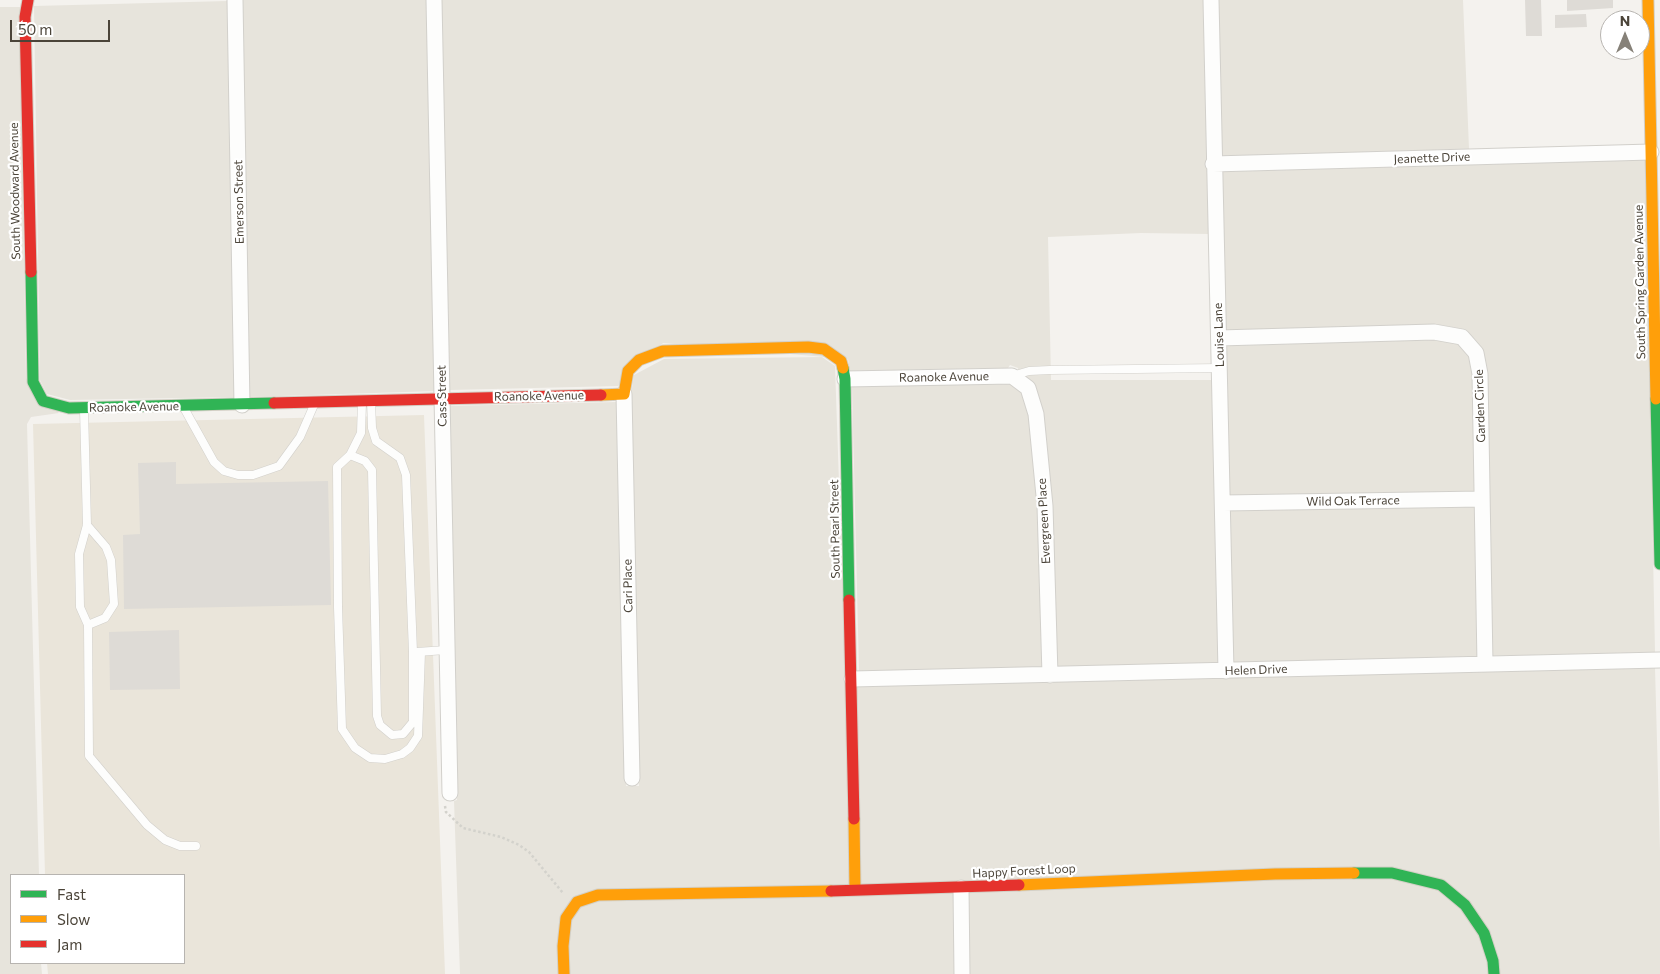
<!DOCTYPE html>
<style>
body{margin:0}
#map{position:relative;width:1660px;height:974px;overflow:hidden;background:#f4f2ee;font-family:Commissioner,sans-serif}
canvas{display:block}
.legend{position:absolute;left:10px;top:874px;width:175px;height:90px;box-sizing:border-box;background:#fff;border:1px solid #b7b4b0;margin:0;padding:6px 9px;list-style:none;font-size:15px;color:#4b4439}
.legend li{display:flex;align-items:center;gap:10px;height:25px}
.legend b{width:25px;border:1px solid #b7b4b0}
.north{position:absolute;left:1600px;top:10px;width:50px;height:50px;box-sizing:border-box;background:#fff;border:1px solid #b7b4b0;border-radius:50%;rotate:0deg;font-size:14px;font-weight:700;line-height:20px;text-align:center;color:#4b4439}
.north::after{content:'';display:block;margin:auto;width:18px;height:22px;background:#868178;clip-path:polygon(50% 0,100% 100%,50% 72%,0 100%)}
.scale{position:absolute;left:10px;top:20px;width:100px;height:22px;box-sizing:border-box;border:2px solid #4b4439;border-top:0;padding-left:6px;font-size:15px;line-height:18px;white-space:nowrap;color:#4b4439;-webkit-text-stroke:4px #fff;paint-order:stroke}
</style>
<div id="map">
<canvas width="1660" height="974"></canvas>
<ul class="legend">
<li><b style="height:6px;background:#30b455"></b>Fast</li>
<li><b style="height:6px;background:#ff9f0a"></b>Slow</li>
<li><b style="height:6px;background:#e5322d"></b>Jam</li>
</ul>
<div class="north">N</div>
<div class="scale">50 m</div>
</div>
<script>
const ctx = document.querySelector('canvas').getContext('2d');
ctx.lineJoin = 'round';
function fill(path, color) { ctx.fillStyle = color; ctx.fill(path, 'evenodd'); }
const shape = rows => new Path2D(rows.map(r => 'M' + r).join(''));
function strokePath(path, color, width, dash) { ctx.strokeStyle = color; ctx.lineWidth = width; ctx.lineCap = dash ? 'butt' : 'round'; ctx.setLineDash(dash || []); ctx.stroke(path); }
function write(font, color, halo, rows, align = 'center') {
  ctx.font = font + ' Commissioner,sans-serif'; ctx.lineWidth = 4.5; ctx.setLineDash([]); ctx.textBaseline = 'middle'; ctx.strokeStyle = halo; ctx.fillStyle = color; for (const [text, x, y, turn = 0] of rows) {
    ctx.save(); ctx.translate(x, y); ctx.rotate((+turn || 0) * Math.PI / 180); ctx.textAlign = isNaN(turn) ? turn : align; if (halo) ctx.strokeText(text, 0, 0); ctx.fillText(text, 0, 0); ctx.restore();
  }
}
fill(shape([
 [242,0,427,0,436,391,249,397],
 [441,0,1204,0,1209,234,1141,233,1048,237,1051,380,1213,380,1219,663,1056,667,1034,385,1019,372,1018,368,1010,365,1008,368,850,371,848,359,663,343,618,386,450,390],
 [1218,0,1463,0,1469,149,1220,156],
 [228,1,235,397,70,400,47,394,40,380,34,6],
 [0,7,20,7,26,378,59,413,31,417,27,424,39,875,11,875,11,963,41,963,42,974,0,974],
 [1645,160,1655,652,1492,656,1483,351,1481,347,1463,329,1435,324,1226,330,1221,172],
 [1434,340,1459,344,1470,357,1474,374,1475,491,1230,496,1226,346],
 [822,357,835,366,846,687,1655,668,1660,851,1660,974,460,974,454,801,457,800,450,406,617,402,626,786,639,786,631,395,634,375,664,359],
 [1010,384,1022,393,1029,416,1038,507,1043,667,859,671,852,386],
 [1475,507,1478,656,1233,663,1230,511]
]), '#e7e4dc');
fill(shape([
 [424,415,445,974,48,974,47,963,184,963,184,875,45,875,33,424]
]), '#eae5da');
fill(shape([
 [1525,0,1541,0,1542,36,1526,36],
 [1567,0,1613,0,1613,8,1567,11],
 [1586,14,1587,27,1555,28,1555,15],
 [176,462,176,484,328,481,331,605,124,609,123,535,140,534,138,463],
 [179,630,180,689,110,690,109,632]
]), '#dedbd6');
const lane = shape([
 [1012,376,1029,371,1050,370,1220,368],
 [362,403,361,433,350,455,337,467,338,607,342,729,355,748,370,758,385,759,402,754,410,748,418,736,421,652],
 [184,408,214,462,224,471,238,475,253,475,279,466,300,437,314,405],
 [84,410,87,525,79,554,80,607,88,625,89,756,147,825,165,840,180,846,196,846],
 [350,455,365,461,372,470,377,716,380,725,392,735,403,734,413,722,413,652,406,475,400,458,376,441,372,428,371,401],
 [87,525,106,547,111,560,114,604,105,618,88,625],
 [417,652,446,650]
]);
const street = shape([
 [235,0,242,405],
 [434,0,450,793],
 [1211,0,1226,671],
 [1213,164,1651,152],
 [1219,338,1434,332,1462,337,1476,353,1480,374,1485,664],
 [845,379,1012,376,1028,388,1036,414,1045,506,1050,675],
 [624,394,632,778],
 [1223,503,1482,499],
 [852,679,1660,660],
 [961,888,962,974]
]);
const fast = shape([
 [31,272,33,382,43,401,69,408,274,403],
 [843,368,845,379,849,600],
 [1656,399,1660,564],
 [1354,873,1392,873,1441,885,1465,905,1484,933,1493,961,1494,974]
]);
const slow = shape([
 [1648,0,1656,399],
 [601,395,624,394,628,371,639,360,663,351,808,347,824,349,841,361,843,368],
 [854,819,855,889],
 [1019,885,1275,874,1354,873],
 [564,974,563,946,566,918,577,902,598,895,831,891]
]);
const jam = shape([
 [28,0,25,17,31,272],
 [274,403,601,395],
 [849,600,854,819],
 [831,891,1019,885]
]);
strokePath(lane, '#d2d0cb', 9);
strokePath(street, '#d2d0cb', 17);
strokePath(fast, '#d3cfc5', 13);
strokePath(slow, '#d3cfc5', 13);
strokePath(jam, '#d3cfc5', 13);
strokePath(shape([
 [445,806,446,812,463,828,501,837,519,845,529,852,563,893]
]), '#d3d2cc', 2.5, [2.5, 2.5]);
strokePath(lane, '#fdfdfc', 8);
strokePath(street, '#fdfdfc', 15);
strokePath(fast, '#30b455', 11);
strokePath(slow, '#ff9f0a', 11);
strokePath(jam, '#e5322d', 11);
write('12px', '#4b4439', '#fff', [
 ["Jeanette Drive",1432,158,-2],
 ["South Woodward Avenue",15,191,-91],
 ["Emerson Street",239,202,-91],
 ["South Spring Garden Avenue",1640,282,-91],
 ["Louise Lane",1219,335,-92],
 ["Roanoke Avenue",944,377,-1],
 ["Cass Street",442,396,-91],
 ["Roanoke Avenue",539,396,-1],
 ["Garden Circle",1480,406,-92],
 ["Roanoke Avenue",134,407,-1],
 ["Wild Oak Terrace",1353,501,-1],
 ["Evergreen Place",1044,521,-93],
 ["South Pearl Street",835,529,-91],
 ["Cari Place",628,586,-91],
 ["Helen Drive",1256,670,-2],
 ["Happy Forest Loop",1024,871,-3]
]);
</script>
